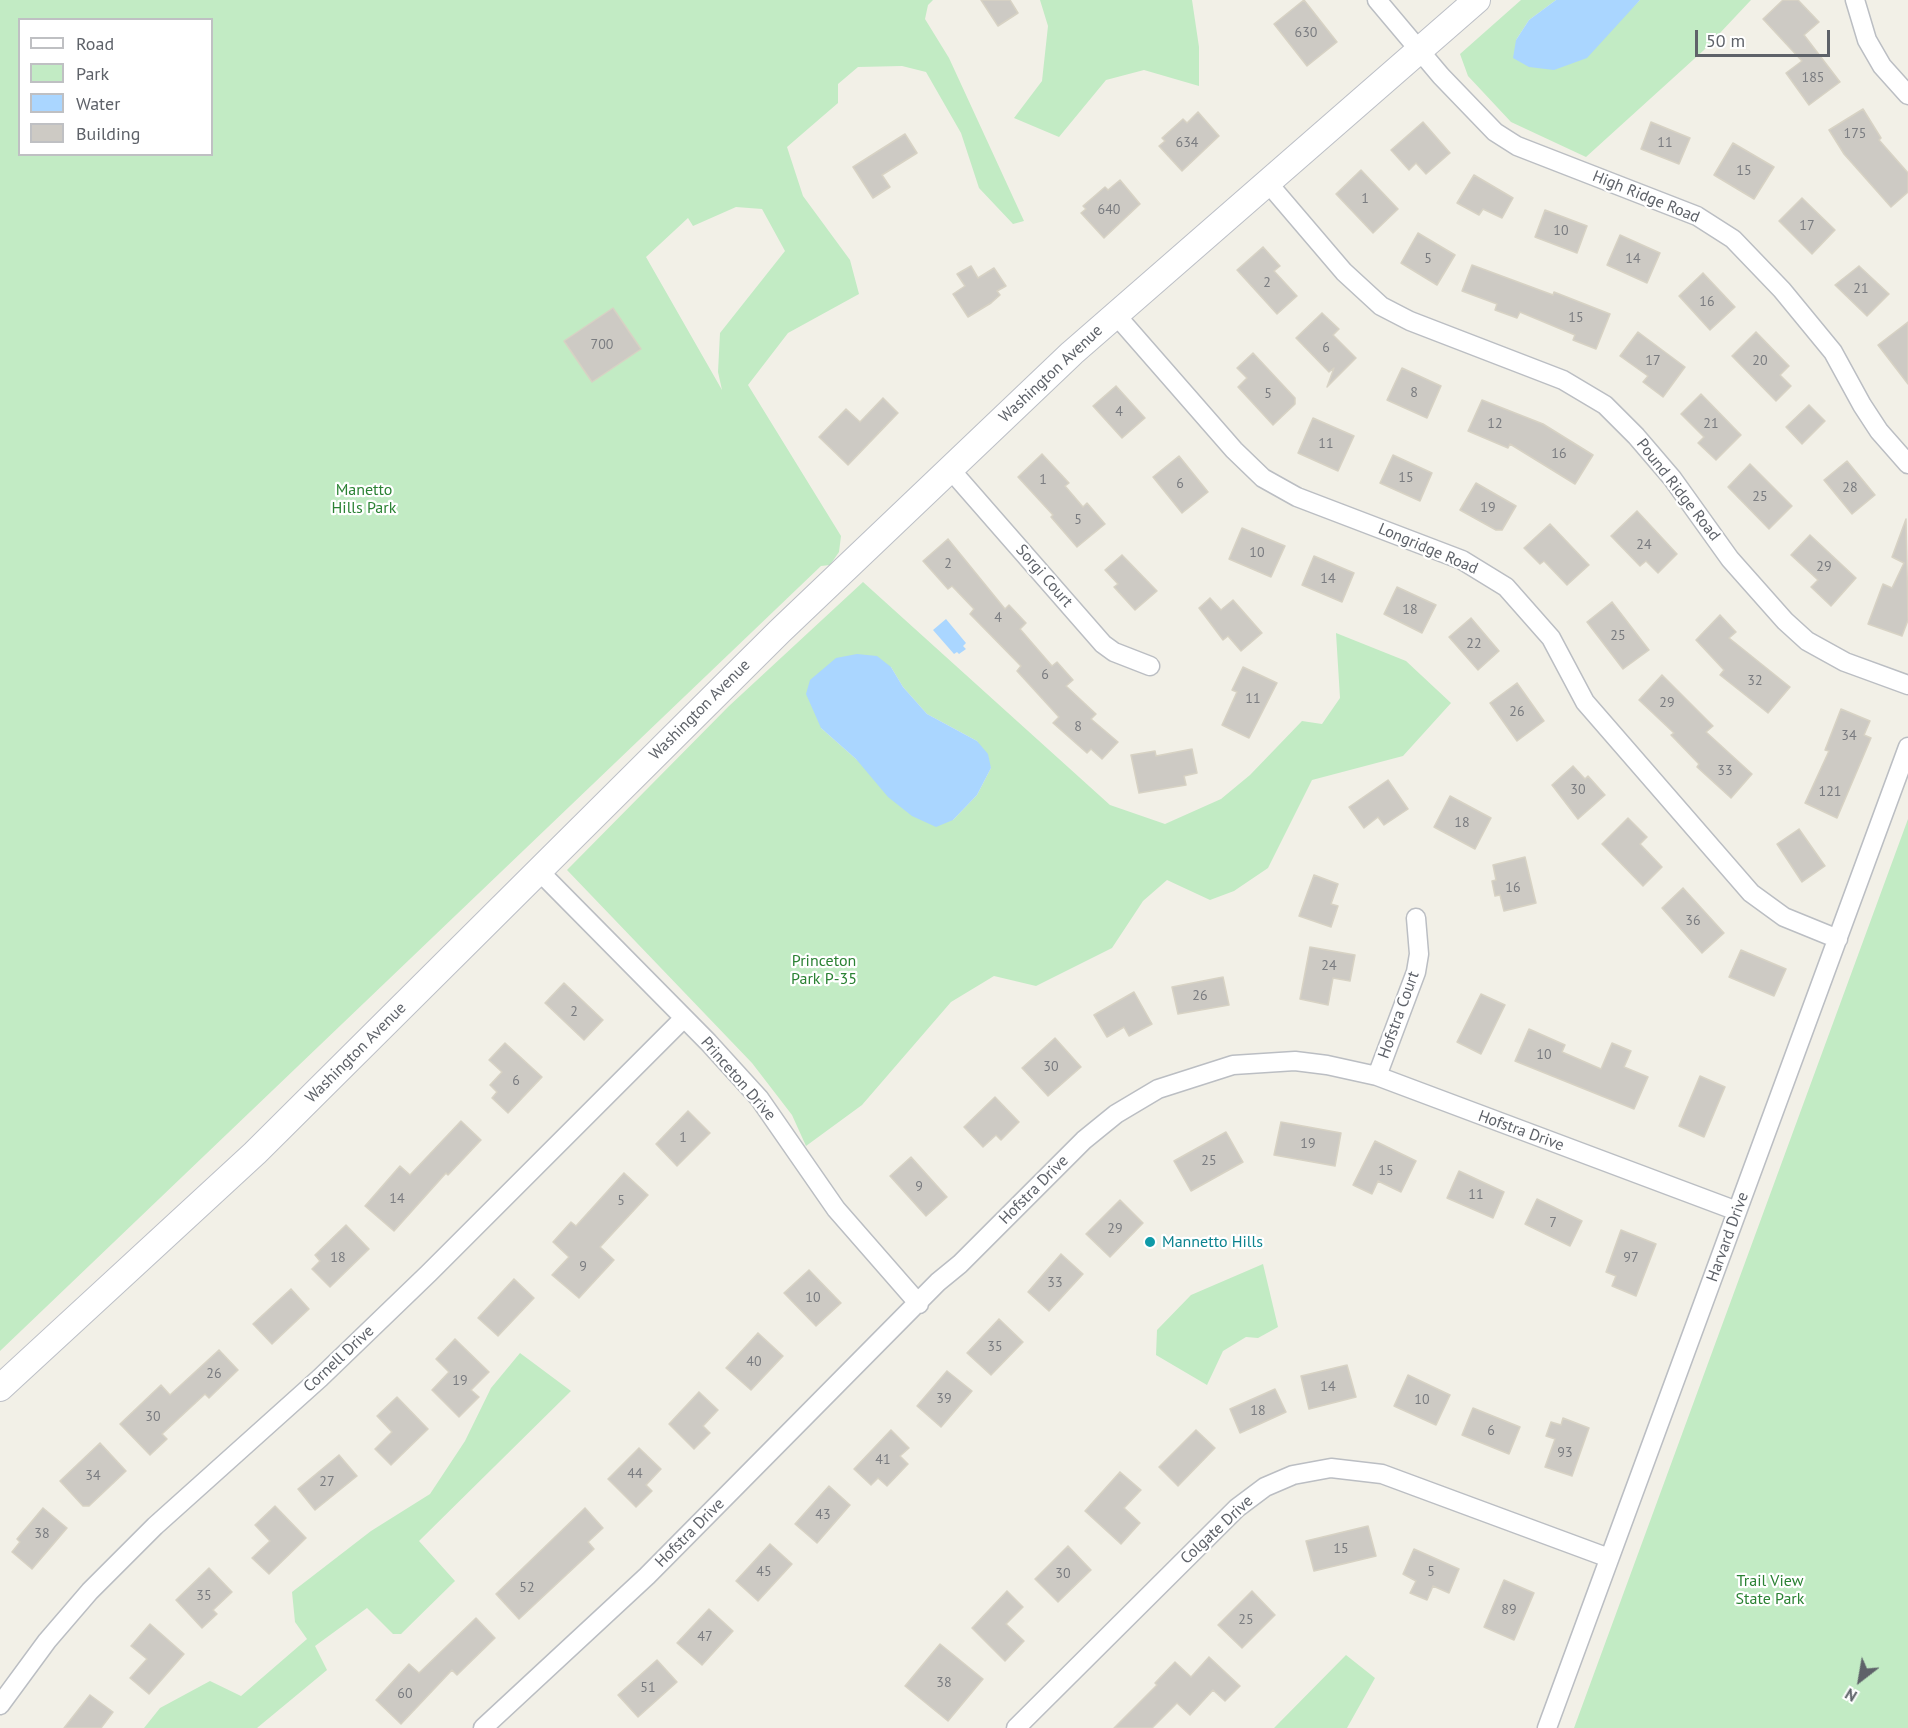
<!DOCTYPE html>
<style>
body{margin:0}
#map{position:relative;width:1908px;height:1728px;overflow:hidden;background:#f2f0e7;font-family:"PT Sans",sans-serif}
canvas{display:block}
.legend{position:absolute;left:18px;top:18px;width:195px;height:138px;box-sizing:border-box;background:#fff;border:2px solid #bfc0c3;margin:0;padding:8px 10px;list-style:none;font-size:18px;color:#5e6269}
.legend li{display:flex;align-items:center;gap:12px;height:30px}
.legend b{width:30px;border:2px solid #bfc0c3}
.north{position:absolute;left:1830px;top:1650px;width:60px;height:60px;-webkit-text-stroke:4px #fff;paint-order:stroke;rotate:211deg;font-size:16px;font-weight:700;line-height:24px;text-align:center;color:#5e6269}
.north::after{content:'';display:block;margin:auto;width:21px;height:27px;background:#5e6269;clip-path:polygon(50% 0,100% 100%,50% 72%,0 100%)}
.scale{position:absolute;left:1695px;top:30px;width:135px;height:27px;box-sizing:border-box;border:3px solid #5e6269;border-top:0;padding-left:8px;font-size:18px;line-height:21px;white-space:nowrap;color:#5e6269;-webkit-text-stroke:4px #fff;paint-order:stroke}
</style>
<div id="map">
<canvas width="1908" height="1728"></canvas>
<ul class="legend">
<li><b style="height:8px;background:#fff"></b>Road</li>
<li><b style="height:16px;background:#c2ebc4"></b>Park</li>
<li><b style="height:16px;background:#aad6ff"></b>Water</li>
<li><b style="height:16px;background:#cdcac4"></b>Building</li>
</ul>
<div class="north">N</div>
<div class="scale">50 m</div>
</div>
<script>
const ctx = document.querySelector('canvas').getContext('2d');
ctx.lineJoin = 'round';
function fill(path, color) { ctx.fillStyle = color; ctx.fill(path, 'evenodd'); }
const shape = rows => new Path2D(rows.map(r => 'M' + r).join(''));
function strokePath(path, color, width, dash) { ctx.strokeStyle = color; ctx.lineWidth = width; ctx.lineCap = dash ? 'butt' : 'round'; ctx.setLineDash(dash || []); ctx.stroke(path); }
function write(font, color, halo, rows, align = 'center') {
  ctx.font = font + ' "PT Sans",sans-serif'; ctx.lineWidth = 4.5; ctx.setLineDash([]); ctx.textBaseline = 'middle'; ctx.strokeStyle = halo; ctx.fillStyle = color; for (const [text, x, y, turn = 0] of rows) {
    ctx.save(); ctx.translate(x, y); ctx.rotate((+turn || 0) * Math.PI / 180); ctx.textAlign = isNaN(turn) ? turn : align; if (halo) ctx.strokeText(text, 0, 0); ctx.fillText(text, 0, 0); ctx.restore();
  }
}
fill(shape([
 [0,0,933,0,928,5,925,19,949,58,1024,221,1013,224,979,188,961,133,926,72,902,66,858,67,838,84,838,103,787,147,803,196,850,260,859,294,788,333,748,385,841,536,839,552,830,565,821,566,0,1351],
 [20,20,212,20,212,154,20,154],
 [736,207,762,209,785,251,720,333,718,372,722,390,646,257,688,218,693,226],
 [1040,0,1192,0,1199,47,1199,86,1144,70,1106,80,1059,137,1014,118,1042,81,1048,26],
 [1521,0,1556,0,1529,20,1516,40,1616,24,1640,0,1751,0,1704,50,1586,157,1511,122,1468,76,1460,54],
 [863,582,1110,805,1165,824,1221,799,1250,775,1302,721,1322,724,1340,698,1336,633,1406,661,1451,703,1403,756,1312,780,1268,868,1234,891,1210,900,1167,880,1143,901,1112,948,1036,986,994,976,951,1002,862,1105,806,1146,792,1115,752,1063,567,870,729,706],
 [891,667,903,687,927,714,977,741,991,768,977,795,953,820,856,759,821,728],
 [1908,819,1908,1728,1574,1728],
 [1263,1264,1278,1327,1258,1338,1246,1337,1223,1351,1207,1385,1156,1355,1157,1330,1191,1295],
 [520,1353,571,1391,419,1541,455,1581,401,1634,393,1634,367,1608,315,1646,327,1670,257,1728,144,1728,160,1708,210,1681,241,1696,307,1639,295,1622,292,1592,371,1531,430,1494,465,1441,491,1388],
 [1346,1655,1375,1678,1347,1728,1274,1728]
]), '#c2ebc4');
fill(shape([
 [1556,0,1640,0,1587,58,1554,70,1529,67,1513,58,1516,40,1529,20],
 [946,619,966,643,963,646,966,649,959,654,957,652,954,654,933,630],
 [857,654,877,656,891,667,903,687,927,714,977,741,988,754,991,768,977,795,953,820,936,827,912,816,888,797,856,759,821,728,806,694,810,680,836,658]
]), '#aad6ff');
const building = shape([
 [981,0,1010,0,1018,13,998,26,981,0],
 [1304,0,1337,42,1307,66,1274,24,1304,0],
 [1783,0,1798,0,1819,22,1804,35,1840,82,1809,105,1786,73,1802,61,1763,19,1783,0],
 [1863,109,1881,138,1879,140,1908,173,1908,192,1891,207,1844,154,1829,130,1863,109],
 [1198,112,1219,136,1182,171,1159,146,1165,141,1162,138,1183,119,1187,123,1198,112],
 [1423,122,1450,153,1426,174,1416,163,1409,170,1391,150,1423,122],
 [1651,122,1690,138,1679,164,1641,149,1651,122],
 [905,134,917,153,882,175,890,187,873,198,853,167,905,134],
 [1733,143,1774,167,1754,199,1714,175,1733,143],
 [1361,170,1398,209,1373,233,1336,194,1361,170],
 [1474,175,1513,198,1502,218,1483,209,1479,215,1457,203,1474,175],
 [1120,180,1140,204,1104,238,1081,213,1086,209,1083,206,1105,187,1108,190,1120,180],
 [1802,198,1835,230,1812,254,1779,221,1802,198],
 [1545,210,1587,226,1577,253,1535,237,1545,210],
 [1418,233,1455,255,1437,285,1401,263,1418,233],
 [1620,235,1660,253,1647,283,1607,265,1620,235],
 [1263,247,1280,266,1274,271,1297,296,1277,314,1237,270,1263,247],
 [1472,265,1553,295,1554,292,1610,314,1596,349,1573,340,1575,335,1520,312,1517,318,1495,310,1497,304,1462,291,1472,265],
 [971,266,978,278,994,268,1006,286,997,291,1000,295,991,303,968,317,953,294,965,286,957,274,971,266],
 [1859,266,1889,294,1867,316,1835,285,1859,266],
 [1703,273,1735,307,1710,330,1679,296,1703,273],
 [613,308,641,349,592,382,564,341,613,308],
 [1322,313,1339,329,1333,335,1356,358,1327,387,1334,368,1329,372,1296,338,1322,313],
 [1908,322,1908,384,1878,345,1908,322],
 [1638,332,1685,367,1663,397,1643,382,1648,376,1620,356,1638,332],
 [1756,332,1789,366,1780,375,1791,386,1776,401,1732,356,1756,332],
 [1253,353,1295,398,1295,404,1273,425,1238,387,1247,378,1237,368,1253,353],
 [1402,368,1441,386,1427,418,1387,400,1402,368],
 [1116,386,1145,418,1122,438,1093,406,1116,386],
 [1701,394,1741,435,1716,460,1698,443,1704,437,1681,414,1701,394],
 [883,398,898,413,848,465,819,437,846,409,860,422,883,398],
 [1482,400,1543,424,1593,455,1575,484,1510,444,1508,448,1468,431,1482,400],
 [1809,405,1825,421,1802,444,1786,427,1809,405],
 [1313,418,1354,436,1338,471,1298,453,1313,418],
 [1042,454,1069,483,1065,486,1083,507,1087,503,1105,524,1077,547,1051,517,1053,515,1018,477,1042,454],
 [1393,455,1432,473,1420,501,1380,483,1393,455],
 [1179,456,1208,492,1182,513,1153,477,1179,456],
 [1847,461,1875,495,1852,514,1824,480,1847,461],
 [1750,464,1792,506,1769,529,1728,487,1750,464],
 [1476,483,1516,506,1502,530,1496,530,1460,510,1476,483],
 [1637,511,1677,554,1658,573,1646,561,1640,566,1611,536,1637,511],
 [1906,519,1908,620,1902,636,1868,624,1883,584,1892,588,1904,563,1892,557,1906,519],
 [1550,524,1589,565,1567,585,1544,561,1540,564,1524,548,1550,524],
 [1242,528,1285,546,1271,577,1229,559,1242,528],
 [1810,535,1856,578,1831,606,1811,587,1818,580,1791,555,1810,535],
 [948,539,1005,609,1009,605,1026,623,1020,629,1052,666,1057,662,1073,680,1066,686,1096,714,1091,719,1118,742,1102,759,1091,749,1087,753,1053,723,1059,717,1017,671,1021,666,970,614,974,609,952,586,948,589,923,561,948,539],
 [1122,555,1157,591,1135,610,1114,587,1118,584,1105,570,1122,555],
 [1314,556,1354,573,1342,602,1302,585,1314,556],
 [1397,587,1436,605,1422,633,1384,614,1397,587],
 [1210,598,1221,610,1233,600,1262,633,1241,651,1228,636,1223,640,1199,608,1210,598],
 [1612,602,1649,650,1623,669,1587,622,1612,602],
 [1720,615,1736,632,1729,638,1790,687,1768,713,1720,675,1724,670,1696,640,1720,615],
 [1471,618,1499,651,1478,670,1449,637,1471,618],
 [1243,667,1277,683,1249,738,1222,725,1237,692,1232,690,1243,667],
 [1662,675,1713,726,1706,732,1752,774,1731,798,1697,767,1699,764,1671,735,1674,733,1639,700,1662,675],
 [1517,683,1544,721,1517,741,1490,703,1517,683],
 [1841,709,1870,721,1864,735,1871,738,1837,818,1805,803,1829,751,1825,750,1841,709],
 [1192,749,1197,773,1184,776,1186,785,1139,793,1131,755,1155,751,1156,756,1192,749],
 [1573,766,1585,779,1588,776,1605,795,1578,819,1552,785,1573,766],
 [1388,780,1408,809,1384,825,1378,817,1364,828,1349,807,1388,780],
 [1450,796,1491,818,1475,849,1434,827,1450,796],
 [1628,818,1647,837,1640,844,1662,867,1643,886,1602,844,1628,818],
 [1799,829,1825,866,1802,882,1777,844,1799,829],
 [1525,857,1536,903,1504,911,1500,895,1495,896,1492,881,1496,880,1493,865,1525,857],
 [1314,875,1338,884,1331,904,1338,906,1331,927,1299,916,1314,875],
 [1683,888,1724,933,1702,953,1662,908,1683,888],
 [1310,947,1355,955,1350,981,1333,978,1328,1005,1300,999,1310,947],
 [1741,950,1786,969,1774,996,1729,977,1741,950],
 [1223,977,1229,1005,1178,1014,1172,987,1223,977],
 [564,983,603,1020,584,1040,545,1003,564,983],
 [1134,992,1152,1024,1129,1036,1124,1027,1107,1037,1094,1015,1134,992],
 [1481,994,1505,1005,1481,1054,1457,1042,1481,994],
 [1529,1029,1565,1045,1562,1052,1601,1069,1612,1043,1631,1051,1624,1067,1648,1077,1634,1109,1515,1061,1529,1029],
 [1055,1038,1081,1067,1048,1096,1022,1068,1055,1038],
 [505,1043,542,1077,508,1113,492,1098,497,1092,490,1085,502,1072,489,1060,505,1043],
 [1700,1076,1725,1087,1704,1137,1679,1126,1700,1076],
 [995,1097,1019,1122,1001,1140,996,1135,983,1147,964,1127,995,1097],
 [688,1111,710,1133,677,1166,656,1144,688,1111],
 [461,1121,481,1140,448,1175,446,1173,394,1231,365,1206,400,1166,410,1175,461,1121],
 [1281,1122,1341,1133,1335,1166,1274,1155,1281,1122],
 [1226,1132,1243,1162,1191,1191,1174,1161,1226,1132],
 [1375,1141,1416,1161,1401,1192,1378,1181,1372,1194,1353,1185,1375,1141],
 [911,1157,947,1197,926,1216,890,1176,911,1157],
 [1459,1171,1504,1192,1493,1218,1447,1198,1459,1171],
 [624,1173,648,1195,600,1247,614,1260,579,1298,552,1275,569,1257,553,1242,571,1222,576,1226,624,1173],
 [1537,1199,1582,1221,1570,1246,1525,1224,1537,1199],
 [1120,1200,1143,1223,1110,1257,1086,1234,1120,1200],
 [346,1225,369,1249,330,1287,312,1269,320,1261,315,1255,346,1225],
 [1621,1230,1656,1244,1636,1296,1612,1286,1616,1276,1606,1272,1621,1230],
 [1061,1254,1083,1274,1049,1311,1028,1292,1061,1254],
 [809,1270,841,1303,816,1326,784,1293,809,1270],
 [514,1279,534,1298,498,1336,478,1318,514,1279],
 [291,1289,309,1309,272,1344,253,1324,291,1289],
 [999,1319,1023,1342,991,1375,967,1353,999,1319],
 [758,1333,783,1356,751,1390,726,1368,758,1333],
 [455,1339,489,1372,471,1390,479,1397,459,1417,432,1390,449,1372,436,1359,455,1339],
 [219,1350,238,1370,209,1398,205,1394,162,1434,167,1439,150,1455,120,1424,161,1385,170,1395,219,1350],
 [1347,1365,1356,1397,1309,1409,1301,1376,1347,1365],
 [947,1371,972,1391,941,1427,917,1406,947,1371],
 [1408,1375,1450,1395,1436,1425,1394,1406,1408,1375],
 [1275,1389,1286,1412,1240,1433,1230,1409,1275,1389],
 [699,1392,718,1410,703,1426,710,1433,694,1449,669,1424,699,1392],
 [397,1397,428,1429,391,1465,375,1449,392,1432,377,1416,397,1397],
 [1473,1408,1520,1427,1509,1454,1462,1435,1473,1408],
 [1563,1418,1589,1428,1572,1476,1545,1467,1555,1439,1546,1436,1551,1422,1561,1425,1563,1418],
 [891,1430,909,1448,900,1456,908,1464,887,1486,878,1478,871,1485,854,1469,891,1430],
 [1196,1430,1215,1448,1178,1486,1159,1467,1196,1430],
 [100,1443,126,1471,89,1506,83,1506,60,1481,100,1443],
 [639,1448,661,1469,646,1485,652,1491,636,1507,608,1479,639,1448],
 [339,1455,357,1476,315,1510,298,1489,339,1455],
 [1120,1472,1141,1490,1124,1508,1140,1523,1121,1544,1085,1511,1120,1472],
 [829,1486,850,1505,817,1543,795,1524,829,1486],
 [275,1506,306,1538,269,1574,252,1558,270,1541,255,1525,275,1506],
 [43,1508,67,1528,32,1569,12,1552,20,1542,17,1539,43,1508],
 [585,1508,603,1528,588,1542,594,1549,519,1619,496,1594,585,1508],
 [1368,1526,1376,1556,1314,1571,1306,1541,1368,1526],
 [770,1544,792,1564,758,1601,736,1581,770,1544],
 [1068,1546,1091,1570,1058,1602,1035,1579,1068,1546],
 [1414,1549,1459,1569,1449,1593,1433,1586,1427,1600,1410,1593,1416,1581,1403,1574,1414,1549],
 [209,1568,232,1592,213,1610,217,1614,202,1628,176,1600,209,1568],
 [1504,1580,1534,1593,1514,1640,1484,1627,1504,1580],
 [1007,1591,1023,1607,1006,1624,1024,1641,1005,1661,972,1628,1007,1591],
 [1252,1591,1275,1615,1242,1648,1218,1625,1252,1591],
 [709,1609,733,1631,702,1665,677,1643,709,1609],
 [476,1618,495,1638,457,1675,452,1670,401,1724,376,1700,409,1664,419,1673,476,1618],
 [150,1624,184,1654,149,1694,130,1678,147,1659,131,1646,150,1624],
 [940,1644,983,1679,948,1721,905,1686,940,1644],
 [1209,1657,1240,1686,1225,1701,1213,1690,1190,1715,1177,1703,1152,1728,1114,1728,1157,1685,1155,1683,1175,1662,1191,1677,1209,1657],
 [657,1660,677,1682,638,1717,618,1695,657,1660],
 [90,1695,113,1712,101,1728,64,1728,90,1695]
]);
fill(building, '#cdcac4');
strokePath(building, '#d7d2c4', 1.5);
const street = shape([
 [1377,0,1441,76,1495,132,1517,146,1697,216,1733,239,1782,290,1833,352,1862,405,1879,431,1908,464],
 [1855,0,1867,40,1882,66,1908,95],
 [1268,183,1344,272,1381,306,1410,321,1563,380,1605,405,1636,436,1672,478,1730,559,1785,621,1807,641,1845,662,1908,685],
 [1116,315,1234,450,1263,478,1297,497,1462,560,1506,587,1551,638,1585,702,1751,893,1784,917,1838,939],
 [950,469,1103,644,1114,652,1150,666],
 [538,870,708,1042,759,1098,836,1209,919,1304],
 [1377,1076,1416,972,1419,954,1416,918],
 [0,1705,47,1641,90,1591,155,1526,320,1378,429,1273,684,1018],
 [483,1728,647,1576,938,1282,960,1264,1084,1140,1116,1114,1158,1089,1233,1065,1295,1061,1327,1065,1377,1076,1737,1211],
 [1016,1728,1237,1508,1265,1487,1293,1475,1331,1468,1382,1474,1609,1558],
 [1547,1728,1908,747]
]);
const secondary = shape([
 [0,1388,255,1153,780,631,1072,353,1477,0]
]);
strokePath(street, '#bbbec3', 21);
strokePath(secondary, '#bcbfc6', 28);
strokePath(street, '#fff', 18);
strokePath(secondary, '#fff', 26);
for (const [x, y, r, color] of [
 [1150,1242,6,"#0f9aa8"]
]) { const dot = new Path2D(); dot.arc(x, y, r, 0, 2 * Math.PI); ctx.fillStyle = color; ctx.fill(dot); strokePath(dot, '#fff', 2); }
write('14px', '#7a7c80', null, [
 ["630",1306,33],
 ["185",1813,78],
 ["175",1855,134],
 ["634",1187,143],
 ["11",1665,143],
 ["15",1744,171],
 ["1",1365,199],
 ["640",1109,210],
 ["17",1807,226],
 ["10",1561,231],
 ["5",1428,259],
 ["14",1633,259],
 ["2",1267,283],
 ["21",1861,289],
 ["16",1707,302],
 ["15",1576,318],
 ["700",602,345],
 ["6",1326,348],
 ["17",1653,361],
 ["20",1760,361],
 ["8",1414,393],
 ["5",1268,394],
 ["4",1119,412],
 ["12",1495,424],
 ["21",1711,424],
 ["11",1326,444],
 ["16",1559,454],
 ["15",1406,478],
 ["1",1043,480],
 ["6",1180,484],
 ["28",1850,488],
 ["25",1760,497],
 ["19",1488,508],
 ["5",1078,520],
 ["24",1644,545],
 ["10",1257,553],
 ["2",948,564],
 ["29",1824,567],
 ["14",1328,579],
 ["18",1410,610],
 ["4",998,618],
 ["25",1618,636],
 ["22",1474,644],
 ["6",1045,675],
 ["32",1755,681],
 ["11",1253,699],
 ["29",1667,703],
 ["26",1517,712],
 ["8",1078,727],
 ["34",1849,736],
 ["33",1725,771],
 ["30",1578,790],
 ["121",1830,792],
 ["18",1462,823],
 ["16",1513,888],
 ["36",1693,921],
 ["24",1329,966],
 ["26",1200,996],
 ["2",574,1012],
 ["10",1544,1055],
 ["30",1051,1067],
 ["6",516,1081],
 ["1",683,1138],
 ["19",1308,1144],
 ["25",1209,1161],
 ["15",1386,1171],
 ["9",919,1187],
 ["11",1476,1195],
 ["14",397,1199],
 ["5",621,1201],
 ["7",1553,1223],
 ["29",1115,1229],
 ["18",338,1258],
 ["97",1631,1258],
 ["9",583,1267],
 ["33",1055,1283],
 ["10",813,1298],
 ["35",995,1347],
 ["40",754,1362],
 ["26",214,1374],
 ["19",460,1381],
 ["14",1328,1387],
 ["39",944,1399],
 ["10",1422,1400],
 ["18",1258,1411],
 ["30",153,1417],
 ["6",1491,1431],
 ["93",1565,1453],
 ["41",883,1460],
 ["44",635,1474],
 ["34",93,1476],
 ["27",327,1482],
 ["43",823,1515],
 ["38",42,1534],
 ["15",1341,1549],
 ["45",764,1572],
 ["5",1431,1572],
 ["30",1063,1574],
 ["52",527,1588],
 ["35",204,1596],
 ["89",1509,1610],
 ["25",1246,1620],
 ["47",705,1637],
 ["38",944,1683],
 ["51",648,1688],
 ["60",405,1694]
]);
write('16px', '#5e6269', '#fff', [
 ["High Ridge Road",1646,197,22],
 ["Washington Avenue",1051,374,-43],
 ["Pound Ridge Road",1678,490,52],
 ["Longridge Road",1428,549,23],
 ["Sorgi Court",1044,576,49],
 ["Washington Avenue",700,710,-45],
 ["Hofstra Court",1399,1015,-70],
 ["Washington Avenue",356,1053,-45],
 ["Princeton Drive",738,1079,49],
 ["Hofstra Drive",1521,1131,20],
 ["Hofstra Drive",1034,1190,-45],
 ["Harvard Drive",1728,1237,-70],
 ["Cornell Drive",339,1359,-43],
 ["Colgate Drive",1217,1530,-43],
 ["Hofstra Drive",690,1533,-45]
]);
write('16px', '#2b8234', '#fff', [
 ["Manetto",364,490],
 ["Hills Park",364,508],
 ["Princeton",824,961],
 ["Park P-35",824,979],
 ["Trail View",1770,1581],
 ["State Park",1770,1599]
]);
write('16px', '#0d838f', '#fff', [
 ["Mannetto Hills",1162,1242]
], 'left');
</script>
